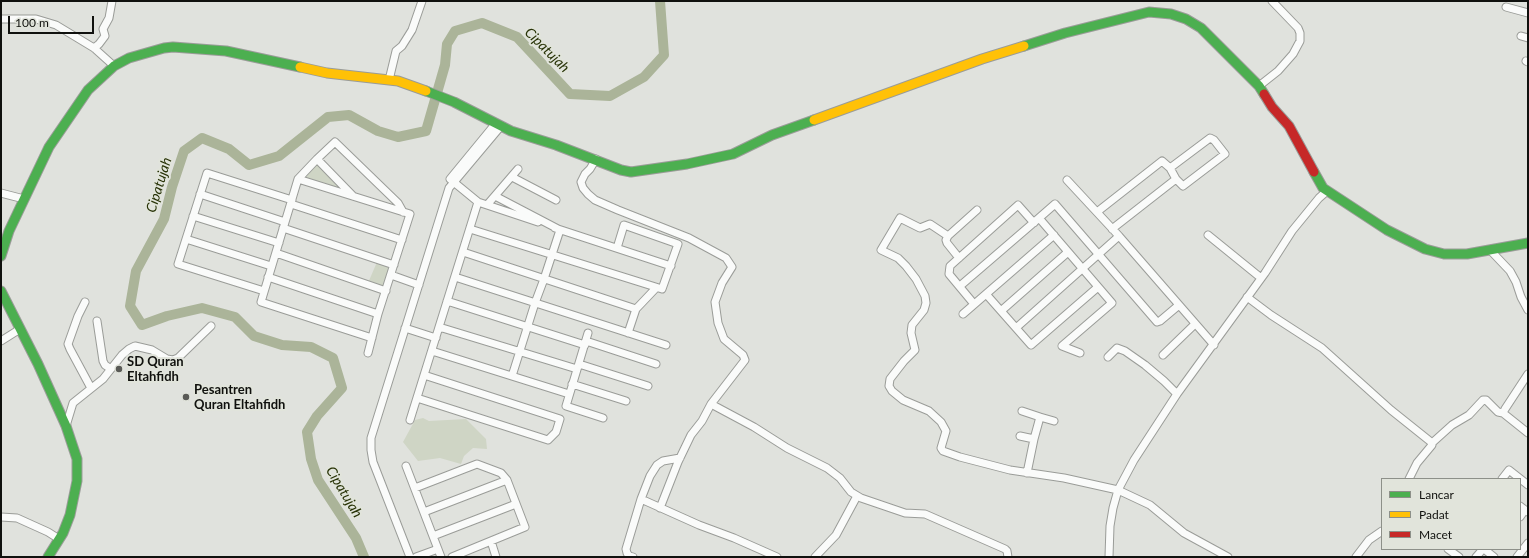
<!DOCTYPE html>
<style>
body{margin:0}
#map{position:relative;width:1529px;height:558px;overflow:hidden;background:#e0e2dd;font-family:Lato,sans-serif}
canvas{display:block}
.frame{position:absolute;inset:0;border:2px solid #10110e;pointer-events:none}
.legend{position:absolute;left:1381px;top:478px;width:140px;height:72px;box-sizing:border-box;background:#e1e4db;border:1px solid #8d9089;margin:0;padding:5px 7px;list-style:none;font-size:12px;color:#10110e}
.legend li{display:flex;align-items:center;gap:8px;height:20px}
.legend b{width:20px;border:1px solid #8d9089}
.scale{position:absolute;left:8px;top:16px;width:86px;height:18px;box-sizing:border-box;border:2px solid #10110e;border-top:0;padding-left:5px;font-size:12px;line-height:14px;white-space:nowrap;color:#10110e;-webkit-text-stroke:3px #e1e4db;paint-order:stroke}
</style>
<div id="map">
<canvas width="1529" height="558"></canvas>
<div class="frame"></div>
<ul class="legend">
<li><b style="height:5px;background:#4caf50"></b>Lancar</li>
<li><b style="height:5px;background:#ffc107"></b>Padat</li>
<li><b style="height:5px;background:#c62828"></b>Macet</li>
</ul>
<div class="scale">100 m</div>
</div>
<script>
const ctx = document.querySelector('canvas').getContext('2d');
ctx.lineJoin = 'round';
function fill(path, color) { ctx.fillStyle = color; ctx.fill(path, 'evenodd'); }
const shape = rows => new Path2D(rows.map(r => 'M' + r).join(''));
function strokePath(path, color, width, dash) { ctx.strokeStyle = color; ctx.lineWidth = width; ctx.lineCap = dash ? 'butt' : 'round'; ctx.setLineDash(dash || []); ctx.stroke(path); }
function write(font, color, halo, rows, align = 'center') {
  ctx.font = font + ' Lato,sans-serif'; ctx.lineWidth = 4; ctx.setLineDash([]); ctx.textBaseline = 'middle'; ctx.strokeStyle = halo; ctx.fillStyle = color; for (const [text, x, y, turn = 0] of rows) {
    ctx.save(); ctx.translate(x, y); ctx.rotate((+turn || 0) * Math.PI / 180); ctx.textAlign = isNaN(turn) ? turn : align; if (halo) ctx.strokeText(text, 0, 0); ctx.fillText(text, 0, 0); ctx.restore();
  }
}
fill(shape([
 [317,161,349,195,300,179],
 [377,262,392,266,384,289,368,283],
 [423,418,429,421,466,419,486,439,487,449,473,448,464,456,461,464,440,458,418,461,403,442,415,420]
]), '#cfd5c5');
strokePath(shape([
 [364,557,356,538,318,480,311,459,307,432,317,416,342,388,333,358,311,347,282,345,254,336,235,317,202,308,167,316,142,325,130,306,136,271,164,219,172,187,184,151,202,138,229,149,249,165,279,156,328,117,349,115,378,131,398,137,426,131,445,65,447,44,455,31,482,23,517,37,570,94,610,96,644,77,664,55,660,1]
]), '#abb499', 10);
const street = shape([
 [1506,7,1528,13],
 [1,19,36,19,56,25,94,48,114,66],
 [1521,36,1528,38],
 [94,48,99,44,105,36,103,29,109,18,112,1],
 [1526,61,1528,62],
 [389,80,396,51,402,46,412,30,422,1],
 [1259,86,1278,71,1293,54,1300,41,1300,33,1298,28,1272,1],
 [496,123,450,179,478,202,487,205,518,169],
 [317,159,353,196],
 [596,159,590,169,585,174,581,182,583,188,588,194,595,200,618,210,689,238,726,258,732,267,722,283,715,302,718,323,724,339,743,355,745,360,711,404,702,421,691,435,678,462,660,508],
 [512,177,556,200],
 [298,179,410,214,378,314,368,353],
 [1067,180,1119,236,1214,345],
 [1,193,24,199],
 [200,194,285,222],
 [495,196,560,230,544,279,535,303,512,376],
 [291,204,402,240],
 [487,205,538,222],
 [1097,212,1162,161,1170,168,1210,138,1214,140,1225,154,1183,186,1176,179,1170,168],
 [193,216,279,243],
 [1039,218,1055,204,1157,322,1160,321,1179,305],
 [283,228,394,265],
 [555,228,671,266],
 [470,229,662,289,678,244,624,225,617,248],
 [1112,229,1176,179],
 [1208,235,1261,278],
 [948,236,930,224,920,228,900,218,881,250,898,258,906,266,916,279,925,296,926,303,924,310,912,325,911,333,915,350,904,361,890,379,889,386,892,391,903,400,929,411,941,422,946,431,941,448,943,451,960,457,1010,470,1064,478,1118,490,1150,505,1184,533,1228,557],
 [186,239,271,266],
 [1491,251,1510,271,1516,282,1521,297,1528,310],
 [463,252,636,309],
 [276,253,386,291],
 [959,258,947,243,946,240,948,236,977,210],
 [391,275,419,285],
 [268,277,378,314],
 [455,277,666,345],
 [960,286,1039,218,1112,303,1062,346,1080,353],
 [264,291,178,264,207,173,292,200],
 [986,294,1031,345,1098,287],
 [1247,297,1271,315,1322,348,1391,410,1431,442,1432,445,1417,463,1409,479],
 [447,301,585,345],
 [85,302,78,316,68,344,70,349,91,388],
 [974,304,949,274,950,266,1018,205,1034,223],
 [1001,311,1068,252],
 [963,314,1054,235],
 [97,321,103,361,105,365,111,369],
 [439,327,577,369],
 [405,328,436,338],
 [1016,328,1119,236],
 [588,333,566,406,603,418],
 [628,333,636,309,656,288],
 [372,338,261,302,298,179,317,159,335,142,398,203,403,212],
 [1,341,20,329],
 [586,341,656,364],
 [432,351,569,394],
 [1163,355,1195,324],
 [1108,357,1117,348,1125,351,1145,365,1164,381,1177,394],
 [579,364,648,386],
 [1528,374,1505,409,1503,413,1528,433],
 [572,384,626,401],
 [417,398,548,440,556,432,560,419,424,375],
 [711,404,754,427,787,448,827,468,840,478,851,492,861,498,905,513,925,514,1005,549,1007,551,1008,557],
 [1022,411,1040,417,1034,439,1027,473],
 [1040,417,1054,421],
 [410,420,478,202],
 [66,426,73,403,103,379,122,355,129,349,135,346,152,350,167,359,173,360,178,358,211,326],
 [1020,436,1034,439],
 [1432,443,1452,425,1469,415,1483,400,1486,400,1498,412,1503,413],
 [406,466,441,557],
 [1502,479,1509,470,1528,485],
 [415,488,477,464,501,473,507,480,525,527,452,557],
 [641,499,699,525,734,538,777,557],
 [1520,506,1528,512],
 [424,512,507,480],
 [1,517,17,518,48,532,59,539],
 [1520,517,1525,510],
 [433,536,516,504],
 [491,541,496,557],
 [1448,549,1459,557],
 [1484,549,1494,557],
 [410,557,373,462,371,450,371,438,449,188,501,126],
 [416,557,438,549],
 [633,557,629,556,627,553,626,549,641,499,650,476,657,465,663,461,680,458],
 [815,557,836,535,857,496],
 [1109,557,1110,526,1113,508,1118,490,1134,460,1177,394,1265,273,1292,231,1319,198,1327,191],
 [1356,557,1369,540,1382,531],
 [1476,557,1483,549],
 [1517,557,1528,543]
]);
const fast = shape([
 [1024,46,1065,33,1149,12,1171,14,1186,19,1201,28,1259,86,1264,94],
 [426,91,454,102,511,131,556,145,621,170,631,172,687,164,733,154,772,135,814,120],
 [1314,172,1323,188,1387,230,1425,249,1444,254,1467,254,1528,243],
 [1,256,9,231,49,147,88,90,114,66,129,58,164,48,173,47,226,51,300,67],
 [1,291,38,364,66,426,77,459,77,481,70,515,63,533,48,557]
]);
const slow = shape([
 [300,67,327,73,398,81,426,91],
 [814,120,982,59,1024,46]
]);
const jam = shape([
 [1264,94,1272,107,1289,126,1314,172]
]);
strokePath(street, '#9a9c98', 9);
strokePath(fast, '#9a9c98', 11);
strokePath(slow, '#9a9c98', 11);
strokePath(jam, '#9a9c98', 11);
strokePath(street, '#fafbfa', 7);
strokePath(fast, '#4caf50', 9);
strokePath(slow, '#ffc107', 9);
strokePath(jam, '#c62828', 9);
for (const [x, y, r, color] of [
 [119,369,4,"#595a56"],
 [186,397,4,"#595a56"]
]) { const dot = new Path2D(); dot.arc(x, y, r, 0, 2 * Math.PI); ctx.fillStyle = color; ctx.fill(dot); strokePath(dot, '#e1e4db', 1.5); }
write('bold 13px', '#10110e', '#e1e4db', [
 ["SD Quran",127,362],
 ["Eltahfidh",127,377],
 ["Pesantren",194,390],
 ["Quran Eltahfidh",194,405]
], 'left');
write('italic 14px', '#283307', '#e1e4db', [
 ["Cipatujah",547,50,45],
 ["Cipatujah",159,185,-73],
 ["Cipatujah",344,492,59]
]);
</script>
